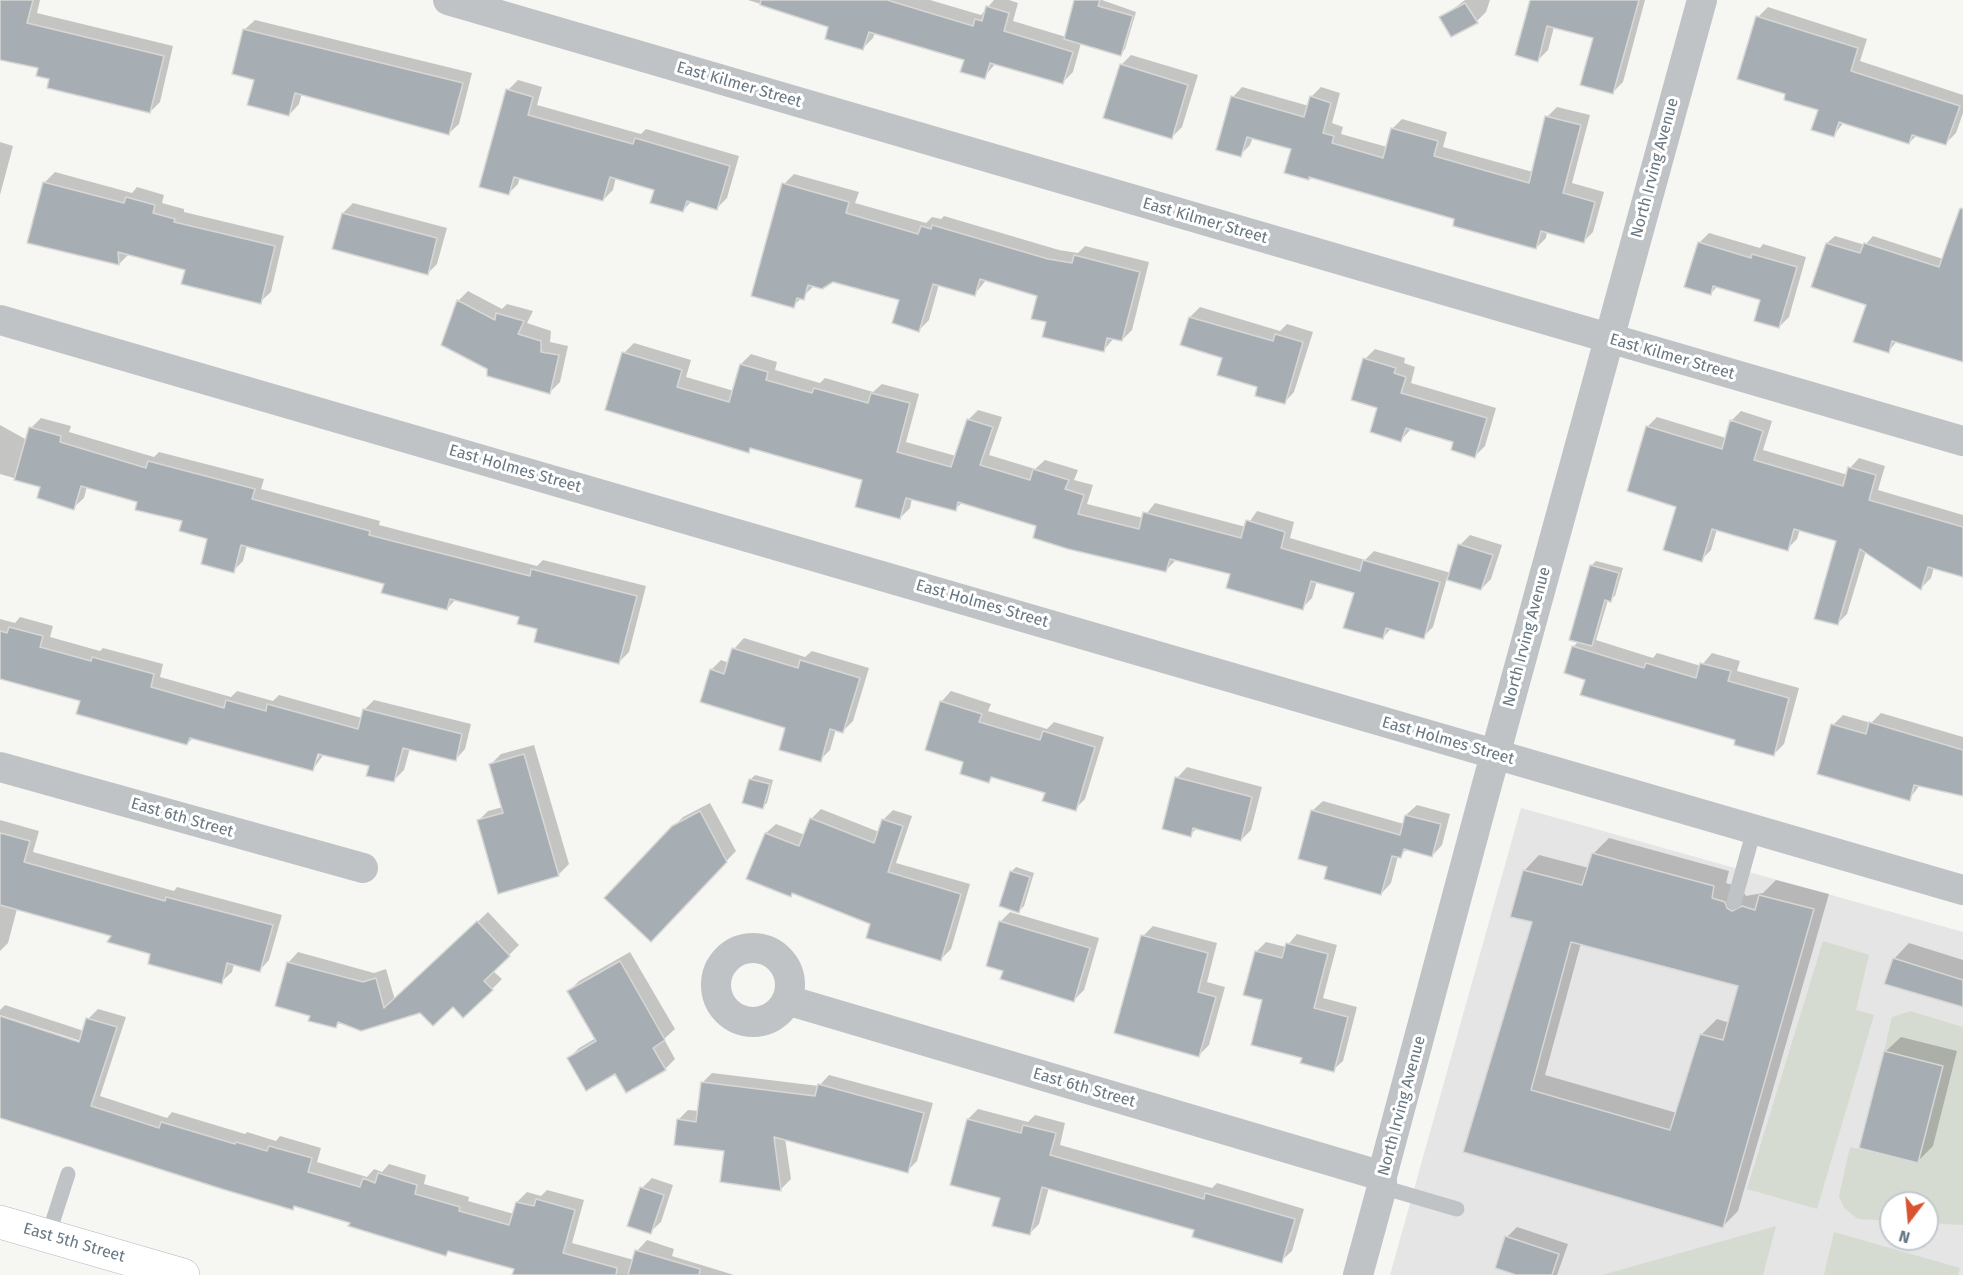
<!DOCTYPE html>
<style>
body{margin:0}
#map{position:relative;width:1963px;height:1275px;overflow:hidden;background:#f6f6f3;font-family:"Fira Sans",sans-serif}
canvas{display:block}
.north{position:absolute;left:1879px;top:1191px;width:60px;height:60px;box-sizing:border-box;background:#fff;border:2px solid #c2c9cd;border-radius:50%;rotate:196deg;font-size:16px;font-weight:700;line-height:24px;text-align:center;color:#677782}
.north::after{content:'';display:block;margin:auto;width:21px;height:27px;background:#d95330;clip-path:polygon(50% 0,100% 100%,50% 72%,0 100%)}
</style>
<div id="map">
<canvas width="1963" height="1275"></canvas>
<div class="north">N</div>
</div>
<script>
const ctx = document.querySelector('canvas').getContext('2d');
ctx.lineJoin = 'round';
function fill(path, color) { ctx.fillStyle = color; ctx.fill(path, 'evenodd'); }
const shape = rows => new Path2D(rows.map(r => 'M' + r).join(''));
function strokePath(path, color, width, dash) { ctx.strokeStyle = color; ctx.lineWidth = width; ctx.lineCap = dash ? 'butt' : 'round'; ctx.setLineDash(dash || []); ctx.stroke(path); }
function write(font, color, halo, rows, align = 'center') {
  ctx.font = font + ' "Fira Sans",sans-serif'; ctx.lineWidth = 6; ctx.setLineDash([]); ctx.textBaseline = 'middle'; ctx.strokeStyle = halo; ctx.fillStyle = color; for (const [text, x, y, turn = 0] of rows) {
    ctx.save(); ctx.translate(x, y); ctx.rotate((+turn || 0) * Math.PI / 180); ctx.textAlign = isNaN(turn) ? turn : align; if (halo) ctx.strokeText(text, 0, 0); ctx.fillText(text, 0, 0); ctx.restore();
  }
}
fill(shape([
 [1521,808,1963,932,1963,1275,1390,1275],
 [1891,1203,1927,1203,1927,1239,1891,1239]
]), '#e4e5e4');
fill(shape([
 [1823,941,1869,955,1856,1010,1874,1015,1817,1209,1747,1189],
 [1910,1011,1963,1027,1963,1225,1927,1223,1927,1203,1891,1203,1891,1221,1858,1219,1844,1208,1839,1196,1850,1147,1918,1163,1943,1066,1884,1051,1892,1017],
 [1776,1226,1763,1275,1602,1275],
 [1834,1232,1960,1268,1958,1275,1824,1275]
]), '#d6dbd2');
fill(shape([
 [0,0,40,0,37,13,173,46,160,102,150,112,51,78,39,67,0,58],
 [748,0,930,0,981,15,994,0,1009,0,1018,3,1013,21,1066,37,1075,0,1102,0,1136,12,1125,49,1121,54,1081,43,1073,72,1063,82,996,63,984,77,965,59,875,32,873,38,863,48,830,26],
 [1465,0,1490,0,1486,12,1476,22,1441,18],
 [1532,0,1645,0,1623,82,1613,92,1594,37,1554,27,1548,50,1538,60],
 [1768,7,1867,39,1860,61,1963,95,1963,113,1956,133,1946,143,1917,135,1909,143,1844,122,1834,135,1820,109,1787,93,1758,17],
 [255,20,472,73,459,124,448,134,302,93,299,104,289,115,255,78,244,30],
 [1131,55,1198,75,1182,127,1172,137,1121,65],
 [518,80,542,87,537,105,641,134,646,129,739,156,727,198,717,208,692,201,683,210,656,189,616,177,613,190,603,200,520,177,518,184,508,194,508,90],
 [1242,87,1309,106,1311,97,1321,87,1340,93,1332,123,1343,127,1341,134,1387,147,1393,128,1402,119,1447,132,1443,147,1533,172,1547,117,1557,107,1590,115,1572,183,1604,192,1593,232,1583,242,1547,231,1546,238,1536,248,1456,218,1311,176,1308,178,1292,148,1253,137,1250,145,1240,155,1233,97],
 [0,142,13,146,0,195],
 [55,172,132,193,137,187,164,195,162,203,184,209,184,212,284,236,271,292,260,302,187,269,129,254,119,264,29,242,45,182],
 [794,174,859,192,855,203,926,223,932,217,941,219,944,216,1059,250,1078,253,1085,246,1149,262,1132,330,1122,340,1114,338,1103,351,1048,321,1038,295,986,280,975,294,939,284,929,320,919,330,901,299,833,280,815,285,793,306,784,184],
 [353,203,447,228,437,264,427,274,343,213],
 [1963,225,1963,361,1897,341,1888,352,1868,304,1813,286,1827,243,1835,236,1865,245,1873,236,1943,259],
 [1709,233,1760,248,1763,244,1806,257,1789,317,1779,327,1762,299,1718,286,1711,293,1699,243],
 [468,291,502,309,507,304,533,311,527,323,551,331,550,342,568,346,560,382,550,392,458,301],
 [1200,307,1280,331,1287,324,1313,332,1294,392,1284,403,1259,386,1190,317],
 [634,343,691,360,686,377,734,391,741,364,751,354,777,362,775,370,820,383,825,378,873,392,882,384,919,394,906,442,956,456,968,420,978,410,1002,417,989,455,1035,469,1045,460,1078,470,1074,480,1093,485,1087,504,1143,518,1155,503,1246,527,1257,511,1294,522,1290,538,1365,560,1374,551,1451,573,1460,545,1470,535,1502,545,1491,579,1481,589,1447,578,1433,627,1423,637,1392,628,1383,637,1355,592,1317,581,1312,598,1302,608,1232,573,1176,560,1166,570,1038,525,963,502,955,509,912,498,910,508,900,518,864,479,752,447,748,451,624,353],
 [1375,349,1405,358,1404,363,1415,367,1411,383,1496,408,1485,446,1475,456,1455,441,1412,428,1401,440,1379,407,1365,359],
 [1741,411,1772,421,1763,450,1848,475,1850,468,1859,458,1885,466,1878,490,1963,515,1963,575,1934,567,1931,578,1921,588,1866,551,1847,614,1837,624,1837,540,1800,529,1797,539,1787,549,1717,529,1711,550,1701,560,1647,427,1657,417,1726,438,1731,421],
 [41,418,71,426,69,432,154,457,159,452,264,479,261,489,380,521,379,525,537,566,543,560,646,586,629,652,619,662,539,628,521,616,456,599,447,609,385,583,247,545,243,561,233,571,209,537,183,520,139,501,87,486,84,498,73,508,42,486,0,474,0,425,27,440,31,428],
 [1596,561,1623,568,1615,596,1608,600,1596,640,1653,658,1657,653,1701,666,1712,653,1740,661,1737,671,1799,688,1784,744,1774,754,1566,672,1574,646,1579,641,1591,566],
 [20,617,53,626,50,637,100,651,103,648,163,664,160,677,231,697,237,691,273,701,279,695,362,718,364,710,374,700,471,724,465,749,455,760,410,748,404,770,394,780,371,765,324,754,313,769,194,737,187,744,81,700,0,677,0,619,15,623],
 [321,748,318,759,315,759],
 [744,638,805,657,812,651,869,668,853,721,843,731,836,729,830,750,820,760,787,727,711,670,721,660,729,663,734,649],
 [951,691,991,704,988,711,1047,729,1054,722,1104,737,1085,799,1075,809,1047,792,994,776,988,782,965,761,941,702],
 [1881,713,1963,737,1963,795,1920,785,1909,799,1833,725,1843,715,1871,723],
 [534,745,569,864,559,874,499,892,478,821,488,811,503,807,491,764,501,754],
 [1187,767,1262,787,1251,830,1241,840,1197,828,1190,835,1177,778],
 [755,775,773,780,767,803,762,807,750,780],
 [1323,801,1404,824,1406,815,1417,805,1450,814,1442,845,1432,856,1408,849,1398,856,1391,883,1381,894,1329,866,1312,811],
 [710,803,736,851,660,931,673,827,683,817],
 [821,809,879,832,883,820,893,810,912,816,896,863,970,884,951,949,941,959,872,923,793,892,790,895,766,833,776,824,805,835,811,819],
 [0,820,39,831,33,852,174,891,177,887,282,915,269,960,259,971,234,964,232,972,221,982,113,935,17,909,8,943,0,951],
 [1609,838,1729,871,1726,883,1740,887,1746,896,1763,893,1776,880,1829,894,1738,1211,1723,1226,1465,1151,1534,921,1524,871,1539,855,1589,868,1594,853],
 [1581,943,1740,985,1730,1023,1717,1019,1701,1035,1677,1113,1545,1075],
 [1016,867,1034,873,1024,906,1019,911,1011,872],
 [488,912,519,945,493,971,502,979,492,989,421,1012,340,1021,335,1026,312,1015,288,963,298,952,374,973,386,969,395,1000],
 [1010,912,1099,938,1084,990,1074,1000,1000,922],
 [1153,926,1217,943,1207,982,1225,987,1209,1045,1199,1055,1143,936],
 [1297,934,1337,945,1323,998,1357,1007,1343,1061,1333,1070,1304,1057,1264,999,1256,952,1266,942,1286,947],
 [1909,943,1963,960,1963,1006,1894,959],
 [630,952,675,1029,664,1039,675,1059,665,1069,569,1058,579,1048,596,1038,569,991,579,981],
 [5,1005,84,1031,88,1019,98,1009,126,1017,100,1096,167,1118,172,1112,245,1134,247,1132,276,1141,280,1136,321,1148,317,1162,367,1177,374,1169,382,1172,389,1164,426,1175,424,1184,469,1197,468,1201,514,1214,517,1202,527,1192,541,1196,547,1190,584,1200,572,1243,634,1260,637,1251,647,1240,674,1249,672,1256,734,1275,513,1275,515,1268,450,1250,446,1254,351,1222,296,1205,292,1208,0,1116,0,1018,86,1046,87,1043,0,1015,0,1010],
 [1901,1037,1957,1051,1933,1146,1918,1161,1885,1052],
 [712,1073,819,1086,829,1075,933,1103,917,1161,907,1171,785,1138,791,1179,781,1189,678,1120,688,1110,699,1111,702,1083],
 [978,1109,1028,1122,1035,1115,1065,1123,1060,1145,1212,1188,1217,1183,1304,1209,1292,1251,1281,1261,1196,1229,1049,1187,1039,1224,1029,1234,1001,1197,951,1184,968,1119],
 [652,1178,673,1185,661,1222,650,1232,642,1188],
 [1517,1227,1568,1244,1557,1275,1521,1275,1507,1237]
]), '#0003');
const building = shape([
 [0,0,33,0,27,23,164,56,150,113,47,88,49,79,36,76,38,68,0,60,0,0],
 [761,0,887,0,973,26,975,19,982,21,986,6,1009,13,1004,31,1073,52,1063,84,990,63,985,79,960,72,964,60,869,32,863,50,825,39,828,27,760,5,761,0],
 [1074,0,1100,0,1098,6,1133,16,1121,56,1064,39,1074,0],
 [1530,0,1639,0,1613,94,1580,85,1593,38,1547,26,1538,62,1515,55,1530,0],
 [1465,3,1478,23,1451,37,1439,17,1465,3],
 [1756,16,1858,48,1851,71,1960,106,1946,145,1912,135,1909,144,1839,122,1834,137,1811,130,1818,110,1784,100,1785,94,1737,79,1756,16],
 [243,29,463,83,449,135,295,93,289,116,247,105,254,80,232,74,243,29],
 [1120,64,1188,85,1172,139,1103,118,1120,64],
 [506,89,533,97,528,115,633,144,635,138,730,166,717,210,687,201,683,212,650,203,654,190,610,177,603,201,514,177,509,195,479,187,506,89],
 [1231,96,1304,117,1310,96,1331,103,1323,133,1334,136,1332,143,1383,158,1391,128,1438,141,1434,156,1529,183,1545,116,1581,125,1563,193,1595,202,1584,243,1541,231,1536,249,1453,226,1454,219,1309,177,1309,180,1284,173,1291,149,1247,137,1241,157,1216,150,1231,96],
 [43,182,124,203,126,197,155,205,153,213,175,219,174,222,275,246,261,304,181,284,185,270,118,252,119,265,27,243,43,182],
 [782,183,849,202,846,213,918,234,921,226,931,229,932,225,1048,259,1072,263,1074,255,1140,272,1122,341,1107,338,1104,352,1042,337,1046,322,1031,319,1037,296,980,279,975,296,933,284,919,332,892,323,899,300,833,282,822,289,808,285,804,300,797,298,794,308,751,296,782,183],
 [1960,208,1963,209,1963,362,1892,341,1889,353,1853,342,1866,305,1811,287,1826,243,1860,253,1864,243,1939,267,1960,208],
 [342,213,437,238,428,275,332,249,342,213],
 [1698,242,1751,258,1752,254,1797,267,1779,328,1754,321,1760,300,1713,286,1711,295,1684,287,1698,242],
 [457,300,495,320,496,313,524,321,518,334,541,341,541,352,559,355,550,394,487,376,487,369,441,345,457,300],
 [1189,317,1273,341,1275,334,1303,342,1285,404,1255,396,1257,387,1217,375,1222,358,1180,345,1189,317],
 [622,352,682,370,677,387,729,402,740,364,768,372,766,380,812,393,814,388,868,403,871,393,910,403,897,452,951,467,967,419,993,427,980,465,1030,480,1033,469,1069,480,1065,489,1084,495,1078,514,1139,529,1143,512,1241,538,1246,520,1285,532,1281,548,1360,571,1363,560,1440,582,1424,639,1386,628,1383,639,1343,628,1354,593,1311,581,1303,610,1226,588,1230,574,1170,559,1166,572,1068,549,1033,538,1036,526,958,502,956,511,906,498,900,519,855,507,862,480,750,448,749,453,605,410,622,352],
 [1363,358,1396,368,1394,373,1406,377,1401,393,1487,418,1475,458,1451,450,1453,442,1406,428,1401,442,1370,432,1377,408,1351,400,1363,358],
 [1730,420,1763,431,1754,460,1843,486,1848,467,1876,475,1869,500,1963,527,1963,577,1928,567,1921,590,1860,549,1838,625,1814,619,1836,541,1794,529,1788,551,1712,529,1702,562,1663,550,1676,507,1627,491,1646,426,1722,449,1730,420],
 [29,427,61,436,60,442,146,468,148,461,255,489,252,499,370,531,369,535,530,576,531,569,637,596,619,664,534,642,537,629,517,624,519,617,450,599,447,610,381,593,384,584,241,545,234,573,201,564,207,539,179,531,182,521,135,510,137,502,81,486,74,510,37,498,40,487,14,480,29,427],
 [1458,544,1493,555,1481,590,1447,580,1458,544],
 [1590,565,1619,573,1611,602,1605,600,1592,646,1569,640,1590,565],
 [9,627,43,636,40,647,91,661,92,657,154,674,151,687,224,708,226,700,266,711,267,704,358,729,363,709,462,734,456,761,403,748,394,782,366,776,369,766,318,754,313,771,190,738,187,745,76,714,80,701,0,679,0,631,7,633,9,627],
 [1572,646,1644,668,1646,663,1696,678,1700,663,1731,671,1728,681,1789,698,1774,756,1734,745,1735,740,1580,695,1585,680,1564,673,1572,646],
 [732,648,798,668,800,660,860,678,843,733,830,729,821,762,779,750,785,728,700,702,710,669,724,674,732,648],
 [940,701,982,714,979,722,1040,740,1043,731,1095,747,1076,811,1042,801,1045,793,991,777,989,783,960,774,963,762,925,750,940,701],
 [1869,722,1963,750,1963,796,1914,785,1910,801,1817,774,1831,724,1866,734,1869,722],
 [524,754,559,876,498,894,477,820,503,813,489,764,524,754],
 [1175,777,1252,797,1241,841,1193,828,1191,837,1162,829,1175,777],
 [749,779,770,784,763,809,742,803,749,779],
 [1311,810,1400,835,1405,815,1441,824,1432,857,1404,849,1401,858,1392,856,1381,895,1324,879,1327,867,1298,859,1311,810],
 [700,811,727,862,651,942,604,898,672,826,700,811],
 [810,818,874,843,882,819,903,826,888,872,961,894,941,961,866,938,870,924,792,893,791,897,746,879,765,833,799,846,810,818],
 [0,833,30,841,24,862,165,901,166,897,273,925,260,972,227,963,222,984,148,964,150,954,107,942,111,936,0,905,0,833],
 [1592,853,1714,886,1712,898,1725,902,1727,908,1732,911,1742,906,1755,910,1759,895,1814,909,1723,1228,1463,1152,1532,922,1510,917,1523,870,1582,885,1592,853],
 [1571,942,1738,986,1723,1040,1700,1034,1670,1130,1531,1090,1571,942],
 [1010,871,1030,877,1019,913,999,906,1010,871],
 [477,921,510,956,484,981,493,990,463,1018,453,1007,433,1026,420,1013,361,1031,338,1022,336,1028,308,1021,310,1016,275,1006,287,962,363,982,376,978,384,1008,477,921],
 [999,921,1090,948,1074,1002,1000,979,1003,971,986,966,999,921],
 [1141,935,1208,953,1198,992,1216,997,1199,1057,1114,1033,1141,935],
 [1286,943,1328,954,1314,1008,1348,1017,1334,1072,1300,1063,1302,1058,1251,1045,1262,1000,1243,995,1255,951,1282,958,1286,943],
 [1893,958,1963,980,1963,1007,1884,984,1893,958],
 [620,961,665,1040,653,1048,666,1070,626,1093,615,1074,586,1091,567,1058,596,1041,567,991,620,961],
 [0,1016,79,1042,86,1018,117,1027,91,1106,159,1128,161,1122,235,1144,236,1142,267,1151,269,1146,312,1158,308,1172,360,1187,363,1178,375,1183,378,1173,417,1185,415,1194,460,1207,459,1211,509,1225,516,1202,534,1206,536,1199,575,1210,563,1253,617,1268,616,1275,512,1275,514,1269,448,1251,446,1256,348,1226,350,1223,294,1206,293,1210,222,1189,0,1118,0,1016],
 [1884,1051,1943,1066,1918,1163,1859,1148,1884,1051],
 [701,1082,815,1096,818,1084,924,1113,908,1173,774,1137,781,1191,720,1182,724,1151,674,1145,677,1119,696,1122,701,1082],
 [967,1119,1021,1133,1023,1125,1056,1133,1050,1155,1204,1199,1205,1193,1295,1219,1282,1263,1192,1237,1194,1230,1042,1187,1030,1235,992,1226,1000,1198,950,1185,967,1119],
 [640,1187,664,1195,651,1234,627,1226,640,1187],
 [1505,1236,1559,1254,1552,1275,1516,1275,1495,1268,1505,1236],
 [635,1250,700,1269,699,1275,628,1275,635,1250]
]);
fill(building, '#a7aeb3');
strokePath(building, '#d7d7d5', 1.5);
const secondary = shape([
 [0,1222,183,1275]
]);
strokePath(secondary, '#b2b7bb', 34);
strokePath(shape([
 [1734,902,1754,830],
 [1382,1187,1457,1209],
 [48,1236,68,1174]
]), '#bfc3c6', 15);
strokePath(shape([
 [448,0,1963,441],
 [0,320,1963,890],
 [0,767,363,868],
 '716 985a37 37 0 1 1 74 0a37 37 0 1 1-74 0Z',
 [787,1000,1382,1176],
 [1358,1275,1382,1187,1382,1176,1486,788,1702,0]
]), '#bfc3c6', 30);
strokePath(secondary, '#fff', 33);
write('16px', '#677782', '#fff', [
 ["East Kilmer Street",739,85,16],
 ["North Irving Avenue",1655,168,-75],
 ["East Kilmer Street",1205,221,16],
 ["East Kilmer Street",1672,357,16],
 ["East Holmes Street",515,469,16],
 ["East Holmes Street",982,604,16],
 ["North Irving Avenue",1527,637,-75],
 ["East Holmes Street",1448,741,16],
 ["East 6th Street",182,818,16],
 ["East 6th Street",1084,1088,16],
 ["North Irving Avenue",1402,1106,-75],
 ["East 5th Street",74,1243,16]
]);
</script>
